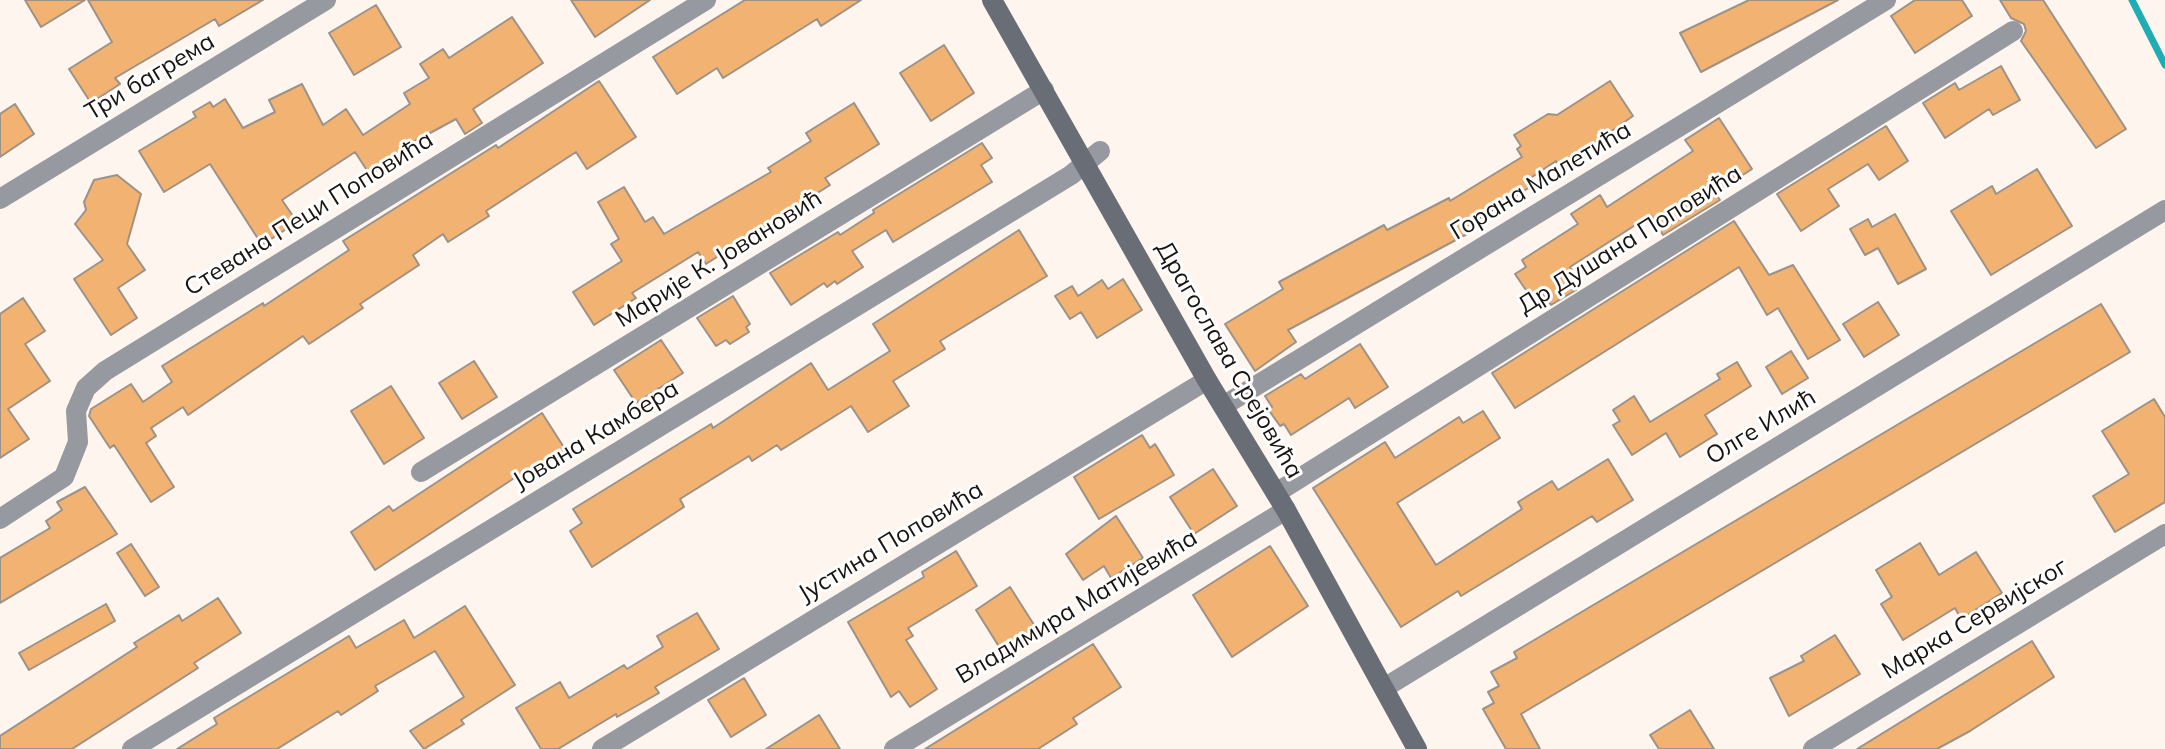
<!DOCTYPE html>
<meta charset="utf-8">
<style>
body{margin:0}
canvas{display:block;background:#fdf5ee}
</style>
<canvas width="2165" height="749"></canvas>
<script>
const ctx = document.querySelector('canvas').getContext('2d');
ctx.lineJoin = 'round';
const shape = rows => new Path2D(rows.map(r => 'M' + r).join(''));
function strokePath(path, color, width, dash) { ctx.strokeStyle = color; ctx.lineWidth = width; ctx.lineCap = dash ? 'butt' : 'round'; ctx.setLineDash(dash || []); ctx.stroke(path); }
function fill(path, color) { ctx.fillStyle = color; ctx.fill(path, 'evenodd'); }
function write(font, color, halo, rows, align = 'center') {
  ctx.font = font + ' Mulish,sans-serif'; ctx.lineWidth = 6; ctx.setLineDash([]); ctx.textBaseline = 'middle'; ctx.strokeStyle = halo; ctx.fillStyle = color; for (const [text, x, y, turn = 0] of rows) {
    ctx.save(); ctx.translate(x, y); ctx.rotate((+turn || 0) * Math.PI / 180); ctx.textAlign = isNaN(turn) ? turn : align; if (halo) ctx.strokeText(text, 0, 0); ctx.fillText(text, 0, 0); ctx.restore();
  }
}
strokePath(shape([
 [2132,0,2165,65]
]), '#1eacb5', 7);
const building = shape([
 [25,0,85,0,41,27,25,0],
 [88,0,263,0,219,26,215,19,115,78,120,84,91,103,69,69,112,42,88,0],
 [571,0,650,0,595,37,571,0],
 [745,0,861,0,821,26,817,19,723,78,717,68,677,94,653,57,745,0],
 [1749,0,1838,0,1701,72,1680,33,1749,0],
 [1915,0,1962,0,1972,16,1915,53,1891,16,1915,0],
 [2000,0,2043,0,2126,129,2096,148,2021,41,2026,31,2024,24,2011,18,2000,0],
 [376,5,401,47,354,75,329,33,376,5],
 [512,17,543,63,473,109,482,123,465,134,456,119,406,146,409,150,370,175,355,152,282,200,297,222,262,245,210,164,164,192,139,151,196,117,193,112,210,102,213,107,225,99,243,128,275,112,269,100,302,84,323,125,346,109,363,135,410,104,404,93,429,78,420,64,443,49,449,58,512,17],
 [944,45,974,93,931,121,900,73,944,45],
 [2001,66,2020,100,1993,115,1989,109,1945,138,1923,103,1955,83,1959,90,2001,66],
 [599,81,636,137,587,169,576,152,486,211,489,216,448,242,443,234,413,255,419,265,360,304,363,308,309,344,303,336,188,415,183,407,151,428,156,436,146,443,174,487,151,502,114,445,110,448,89,416,91,409,131,384,143,402,172,382,162,366,263,303,264,306,349,250,343,241,496,145,498,148,599,81],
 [1610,81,1633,116,1560,167,1556,161,1526,181,1530,187,1464,228,1467,234,1288,330,1296,342,1255,371,1225,324,1283,289,1279,282,1384,225,1387,230,1449,198,1450,201,1522,157,1517,149,1521,146,1514,135,1548,114,1557,115,1610,81],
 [854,103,879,144,825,178,830,185,706,264,698,252,632,293,636,298,594,325,573,292,622,261,611,244,619,239,598,202,624,187,645,222,653,217,664,234,771,172,768,168,811,141,806,133,854,103],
 [15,104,34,134,0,157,0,114,15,104],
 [1719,118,1752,169,1715,193,1720,200,1663,235,1651,215,1570,267,1581,287,1551,305,1540,289,1530,296,1515,274,1526,267,1522,260,1578,224,1571,214,1600,195,1607,207,1693,151,1685,140,1719,118],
 [1886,126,1908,161,1879,180,1868,164,1828,189,1839,206,1801,231,1777,194,1886,126],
 [982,143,992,158,981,165,992,182,893,242,886,230,852,251,863,267,837,284,835,281,827,287,824,283,791,305,770,273,838,232,840,235,874,213,873,210,982,143],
 [2037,169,2072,226,1991,275,1951,211,1992,186,1996,194,2037,169],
 [117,175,141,194,127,244,145,270,118,288,137,318,111,335,74,279,103,260,75,224,86,210,84,202,94,180,117,175],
 [1895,214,1926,269,1898,284,1878,248,1865,255,1850,229,1868,219,1872,227,1895,214],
 [1734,221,1769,275,1793,265,1840,340,1808,359,1778,308,1767,315,1739,267,1515,408,1492,373,1734,221],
 [1019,230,1047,276,940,341,945,349,893,381,909,406,868,432,851,406,781,450,777,445,752,461,749,456,680,499,684,507,592,567,570,531,582,523,573,509,711,424,713,428,811,363,828,390,890,351,873,324,1019,230],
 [1123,279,1142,310,1097,338,1081,312,1070,319,1055,296,1072,286,1078,296,1102,280,1108,289,1123,279],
 [733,296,750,324,746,327,749,332,730,344,726,340,716,346,697,318,733,296],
 [23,298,45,331,25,344,50,381,8,409,29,439,0,458,0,314,23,298],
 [1878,302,1899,335,1864,357,1843,324,1878,302],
 [2101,304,2130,352,1521,714,1540,749,1506,749,1483,709,1494,703,1488,692,1499,686,1491,672,1517,658,1514,652,2101,304],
 [661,340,683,373,636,403,614,370,661,340],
 [1360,344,1388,387,1355,408,1349,398,1291,435,1284,424,1280,426,1268,409,1272,407,1265,396,1301,374,1305,379,1360,344],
 [1791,351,1808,378,1782,394,1766,367,1791,351],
 [474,361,497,397,462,419,439,383,474,361],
 [1737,362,1751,386,1705,415,1717,434,1680,457,1666,433,1632,455,1613,425,1620,421,1613,410,1634,396,1650,422,1720,379,1717,374,1737,362],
 [391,386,424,438,384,464,351,411,391,386],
 [2154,399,2165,417,2165,502,2115,532,2093,496,2129,474,2102,431,2154,399],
 [1483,411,1500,438,1397,503,1436,565,1522,509,1518,502,1552,481,1558,490,1608,459,1633,500,1597,522,1592,516,1461,596,1458,591,1401,627,1313,488,1385,442,1395,458,1459,417,1463,423,1483,411],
 [542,413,565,449,527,474,525,471,375,570,351,532,389,506,393,511,542,413],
 [1142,435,1150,448,1155,444,1174,475,1099,519,1074,477,1142,435],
 [1213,469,1237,506,1194,534,1170,497,1213,469],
 [85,487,117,534,0,603,0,558,50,528,46,521,62,510,57,502,85,487],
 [1116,516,1143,558,1111,578,1104,566,1083,580,1066,554,1116,516],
 [1920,543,1939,575,1976,552,2002,593,1961,619,1955,608,1903,640,1881,604,1892,597,1876,570,1920,543],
 [131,544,159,587,145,596,117,553,131,544],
 [1270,546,1308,606,1232,657,1193,595,1270,546],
 [956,551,977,586,908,628,913,636,906,640,937,689,910,707,899,691,891,697,848,622,924,577,922,572,956,551],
 [1010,587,1038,631,1003,653,976,610,1010,587],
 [218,598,241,633,194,663,198,668,72,749,0,749,0,736,137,647,134,643,179,615,182,621,218,598],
 [106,604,115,621,29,670,19,653,106,604],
 [465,606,515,685,461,720,464,724,424,749,410,731,464,697,435,651,375,686,378,691,341,715,338,711,277,749,177,749,217,724,214,718,349,636,356,648,404,620,414,638,465,606],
 [697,613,719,649,655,687,659,693,617,717,616,714,558,749,541,749,516,708,560,682,569,698,624,665,627,669,663,647,657,636,697,613],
 [1835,635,1860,674,1789,716,1770,678,1804,661,1801,656,1835,635],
 [2032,641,2054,677,1970,731,1937,749,1857,749,2032,641],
 [1093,644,1121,687,1073,718,1077,724,1038,749,925,749,1093,644],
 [744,678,766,715,731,737,708,700,744,678],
 [1690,710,1714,749,1659,749,1650,735,1690,710],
 [819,715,840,749,766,749,819,715]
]);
fill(building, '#f2b271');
strokePath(building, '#9e9286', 2);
strokePath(shape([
 [0,199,326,0],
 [1223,406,1886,0],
 [421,472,1044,90],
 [1276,493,2013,31],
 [0,519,64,477,78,442,76,411,86,388,105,371,706,0],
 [1384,688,2165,210],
 [132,749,1071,175,1100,151],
 [602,749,1207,380],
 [894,749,1286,510],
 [1813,749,2165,534]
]), '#9799a0', 20);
strokePath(shape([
 [992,0,1207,380,1286,510,1417,749]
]), '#696d76', 20);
write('24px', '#18130f', '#fff', [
 ["Три багрема",150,77,-31],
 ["Горана Малетића",1541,181,-31],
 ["Стевана Пеци Поповића",309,214,-32],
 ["Др Душана Поповића",1630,240,-32],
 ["Марије К. Јовановић",719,259,-32],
 ["Драгослава Срејовића",1229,360,60],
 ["Олге Илић",1761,427,-31],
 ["Јована Камбера",596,435,-31],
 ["Јустина Поповића",891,542,-31],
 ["Владимира Матијевића",1077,607,-31],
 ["Марка Сервијског",1975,619,-31]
]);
</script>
